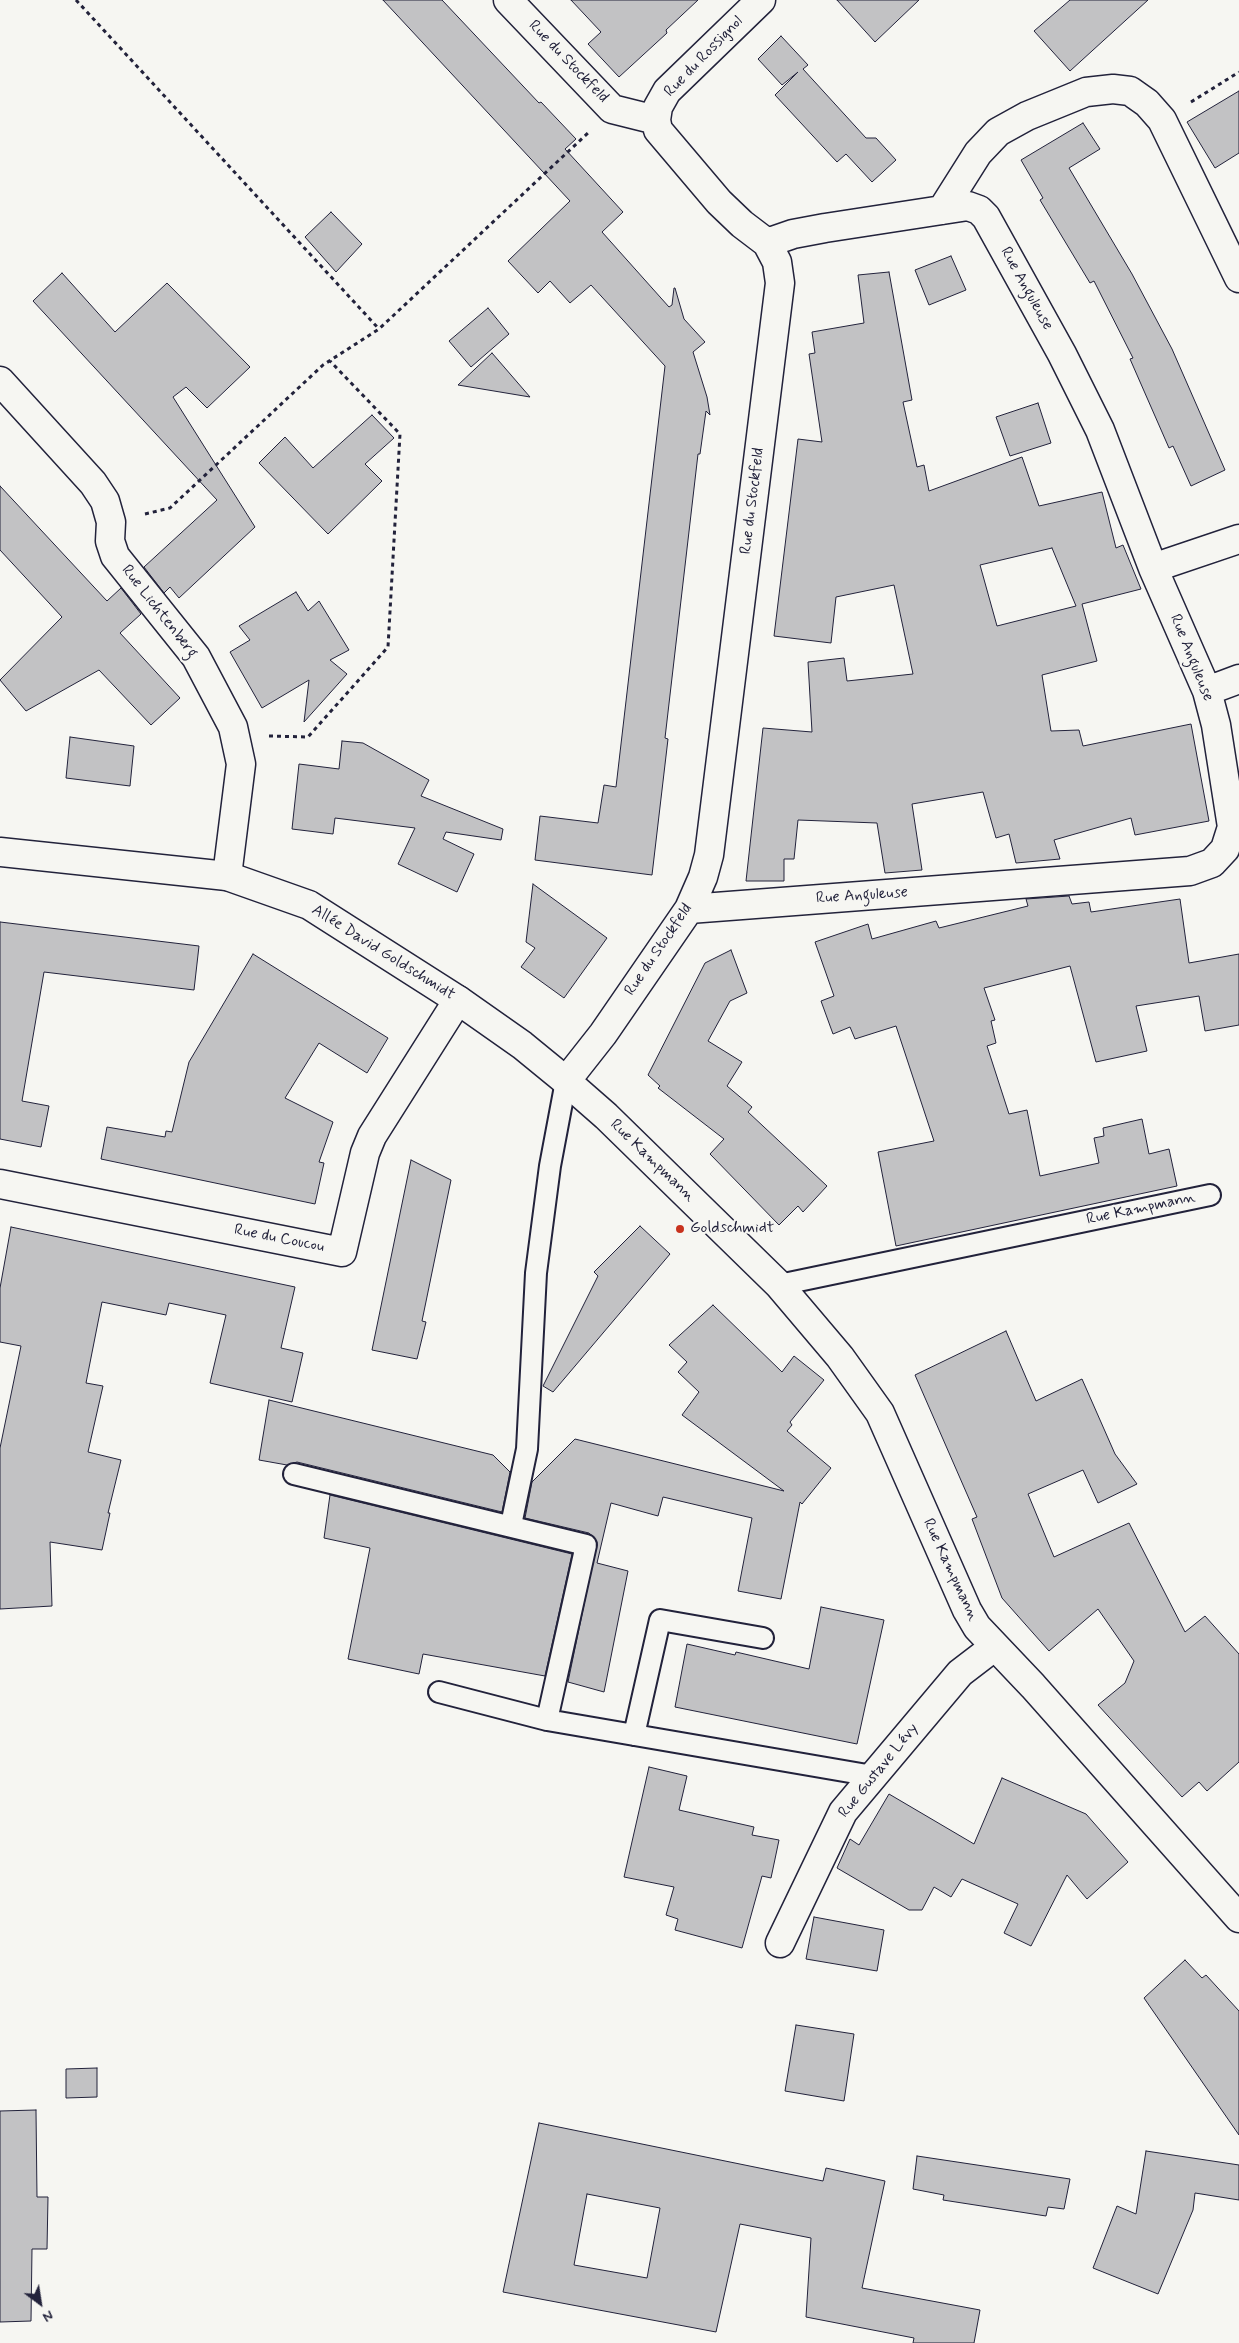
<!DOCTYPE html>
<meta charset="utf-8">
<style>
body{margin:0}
#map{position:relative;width:1239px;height:2343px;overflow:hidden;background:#f6f6f2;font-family:Mynerve,sans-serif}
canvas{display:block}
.north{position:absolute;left:15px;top:2278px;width:50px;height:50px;-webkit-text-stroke:4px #f6f6f2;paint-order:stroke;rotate:149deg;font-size:14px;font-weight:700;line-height:20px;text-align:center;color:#22223b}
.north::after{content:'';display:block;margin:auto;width:18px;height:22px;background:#22223b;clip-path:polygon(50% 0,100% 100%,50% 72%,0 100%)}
</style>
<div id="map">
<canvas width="1239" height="2343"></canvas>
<div class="north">N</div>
</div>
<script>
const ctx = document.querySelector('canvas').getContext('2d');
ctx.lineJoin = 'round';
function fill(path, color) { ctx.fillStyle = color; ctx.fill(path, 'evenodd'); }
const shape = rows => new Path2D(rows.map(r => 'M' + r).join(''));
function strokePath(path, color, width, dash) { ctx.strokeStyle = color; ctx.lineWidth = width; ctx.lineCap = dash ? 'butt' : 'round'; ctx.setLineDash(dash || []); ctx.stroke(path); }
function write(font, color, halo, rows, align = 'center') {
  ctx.font = font + ' Mynerve,sans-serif'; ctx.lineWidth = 4.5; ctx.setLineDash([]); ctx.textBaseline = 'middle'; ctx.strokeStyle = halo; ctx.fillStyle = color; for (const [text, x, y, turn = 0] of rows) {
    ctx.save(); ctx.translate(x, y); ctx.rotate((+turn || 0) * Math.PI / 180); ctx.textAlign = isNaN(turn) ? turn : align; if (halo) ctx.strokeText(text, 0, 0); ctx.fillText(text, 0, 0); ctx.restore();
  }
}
const building = shape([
 [383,0,442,0,539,103,541,102,576,139,565,149,623,212,602,232,669,307,672,305,674,288,675,288,684,319,705,342,693,352,707,397,710,415,706,411,700,454,698,454,665,738,668,739,652,875,535,860,540,816,598,823,604,785,616,787,665,366,591,285,570,303,550,281,538,293,508,261,570,201,383,0],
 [571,0,698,0,666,30,667,33,619,77,588,44,601,32,571,0],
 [837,0,919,0,875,42,837,0],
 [1070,0,1148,0,1070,71,1034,31,1070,0],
 [781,36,808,65,803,69,866,138,876,138,896,160,872,182,846,154,837,162,775,95,798,72,782,85,758,59,781,36],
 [1239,91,1239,153,1215,168,1187,122,1239,91],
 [1083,123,1100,149,1069,168,1132,274,1172,349,1225,470,1191,486,1173,446,1169,448,1130,359,1133,358,1094,281,1090,283,1040,200,1043,198,1021,160,1083,123],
 [331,212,362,244,336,272,305,237,331,212],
 [951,256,966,290,929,305,915,270,951,256],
 [889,272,912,400,903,402,917,467,924,465,929,491,1022,457,1039,506,1102,492,1116,548,1123,545,1141,589,1082,604,1097,661,1042,675,1051,731,1079,730,1083,746,1191,724,1209,821,1135,835,1131,818,1054,840,1060,859,1016,863,1009,834,996,838,983,792,912,804,922,870,885,873,877,823,798,820,794,859,784,859,784,881,746,881,763,728,812,732,808,662,844,658,847,681,913,674,894,585,836,597,831,643,774,636,798,439,822,442,809,354,815,353,812,332,864,323,858,275,889,272],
 [1052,548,1076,606,997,626,980,565,1052,548],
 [62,273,115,332,167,283,250,367,207,408,186,387,173,397,255,527,179,598,170,587,164,593,144,567,217,500,33,301,62,273],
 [488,308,509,334,471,367,449,341,488,308],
 [492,353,530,397,458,385,492,353],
 [1038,403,1051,443,1010,456,996,417,1038,403],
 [372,415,394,438,365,464,382,481,328,534,259,463,285,437,313,468,372,415],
 [0,486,107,601,121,588,141,614,120,633,180,698,151,725,99,670,26,711,0,680,62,617,0,550,0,486],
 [296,592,308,611,319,601,349,650,330,660,347,674,304,722,309,680,262,708,230,652,250,640,239,626,296,592],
 [70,737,134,746,130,786,66,778,70,737],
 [342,741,363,743,429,780,421,796,503,829,501,840,446,832,443,839,474,854,457,892,398,864,415,828,335,818,333,834,292,829,299,764,339,769,342,741],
 [533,884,607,938,564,998,521,967,535,948,526,942,533,884],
 [1069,896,1072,904,1089,902,1091,912,1180,899,1189,963,1239,954,1239,1025,1205,1031,1199,996,1136,1006,1147,1051,1096,1062,1070,966,984,988,995,1020,991,1021,996,1043,987,1046,1009,1114,1027,1110,1040,1176,1099,1163,1094,1138,1104,1136,1103,1128,1142,1119,1149,1154,1169,1149,1177,1186,896,1246,878,1152,934,1141,896,1026,855,1039,850,1027,833,1034,821,1001,834,996,815,942,868,924,872,939,936,921,939,928,1028,906,1026,899,1069,896],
 [0,922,199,946,194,990,44,972,22,1101,49,1106,41,1147,0,1139,0,922],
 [731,950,747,993,730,1001,708,1041,742,1062,727,1086,752,1107,748,1112,827,1186,803,1212,798,1206,779,1225,710,1154,724,1139,658,1088,660,1086,648,1075,705,963,731,950],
 [253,954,388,1038,367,1073,319,1043,285,1098,333,1122,319,1162,324,1163,315,1204,101,1159,107,1127,165,1137,166,1131,172,1132,189,1062,253,954],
 [411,1160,451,1180,422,1321,426,1322,417,1359,372,1350,411,1160],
 [640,1226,670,1254,553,1392,543,1386,598,1276,594,1272,640,1226],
 [11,1227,295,1287,281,1348,303,1353,292,1402,210,1383,226,1315,169,1303,166,1315,102,1302,86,1383,103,1386,88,1452,121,1460,108,1513,110,1513,102,1550,50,1542,52,1606,0,1609,0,1448,21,1346,0,1342,0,1288,11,1227],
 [713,1305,782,1372,794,1356,824,1380,790,1422,792,1425,787,1431,831,1468,802,1504,800,1502,781,1599,738,1591,752,1518,663,1497,658,1516,611,1503,597,1563,628,1571,604,1692,568,1682,597,1542,589,1533,525,1518,532,1482,575,1439,784,1491,682,1415,699,1392,678,1372,687,1362,669,1345,713,1305],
 [1006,1331,1036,1401,1082,1379,1115,1454,1137,1484,1098,1503,1083,1470,1028,1494,1054,1557,1129,1523,1185,1632,1205,1616,1239,1654,1239,1762,1207,1791,1199,1782,1182,1797,1098,1705,1125,1683,1134,1661,1098,1609,1049,1651,1002,1598,972,1519,977,1517,915,1375,1006,1331],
 [269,1400,493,1455,510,1472,502,1512,297,1462,287,1465,259,1460,269,1400],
 [330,1495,572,1554,545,1676,423,1654,419,1674,348,1659,370,1548,324,1538,330,1495],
 [821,1607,884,1620,857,1744,675,1707,687,1644,735,1655,736,1652,809,1669,821,1607],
 [649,1767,687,1776,679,1810,754,1827,752,1835,779,1840,771,1878,762,1876,742,1948,675,1930,678,1919,666,1915,674,1887,624,1877,649,1767],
 [1002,1778,1086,1814,1128,1862,1087,1899,1067,1875,1031,1946,1004,1933,1018,1904,962,1879,951,1897,934,1887,922,1910,909,1910,837,1868,850,1839,859,1845,889,1794,974,1844,1002,1778],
 [814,1917,884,1930,877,1971,806,1959,814,1917],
 [1185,1960,1202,1978,1206,1975,1239,2011,1239,2135,1144,1998,1185,1960],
 [796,2025,854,2034,844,2101,785,2091,796,2025],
 [97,2068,97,2097,66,2098,66,2069,97,2068],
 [36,2110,37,2197,48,2197,47,2249,32,2249,31,2321,0,2322,0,2111,36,2110],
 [539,2123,823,2181,826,2168,885,2181,862,2288,980,2310,974,2343,913,2343,914,2338,806,2317,811,2238,740,2224,716,2332,503,2292,539,2123],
 [587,2194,660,2208,647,2278,574,2265,587,2194],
 [1146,2151,1239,2165,1239,2200,1195,2193,1193,2210,1158,2294,1093,2268,1117,2206,1136,2214,1146,2151],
 [917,2156,1070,2179,1064,2209,1048,2207,1046,2216,943,2200,944,2195,913,2189,917,2156]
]);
fill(building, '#c2c2c4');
strokePath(building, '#22223b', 1);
const lane = shape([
 [779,1285,1210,1195],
 [294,1474,586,1545,547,1720,873,1776],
 [511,1525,527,1449,536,1273,550,1166,566,1081],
 [439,1692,547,1720],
 [634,1735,660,1620,763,1638]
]);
const street = shape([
 [508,0,612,109,656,120,658,130,719,202,742,224,767,243,777,262,780,283,709,855,703,877,689,909,603,1034,566,1081],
 [656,120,658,107,667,91,761,0],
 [942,210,978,153,998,132,1027,116,1086,92,1113,89,1130,91,1147,103,1162,120,1239,278],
 [0,381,93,483,105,501,111,522,110,541,115,556,196,657,233,727,241,764,227,876],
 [1153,568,1239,539],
 [1207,691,1239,679],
 [689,909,1190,871,1212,863,1225,849,1232,827,1216,725,1207,691,1153,568,1100,430,1062,354,986,217,979,210,968,206,825,228,793,234,767,243],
 [0,1184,342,1252,365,1153,372,1136,458,1000],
 [780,1943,843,1812,960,1673,994,1647]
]);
const secondary = shape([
 [0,852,227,876,309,905,458,1000,522,1045,566,1081,606,1116,779,1285,840,1357,880,1413,967,1610,977,1627,1033,1686,1239,1918]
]);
strokePath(lane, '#22223b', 24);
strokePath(street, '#22223b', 31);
strokePath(secondary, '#22223b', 31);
strokePath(shape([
 [76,0,379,329],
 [1191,102,1239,72],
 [145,514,170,508,323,365,379,329,589,132],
 [269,736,308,737,388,647,400,434,330,361]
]), '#22223b', 3, [4, 4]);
strokePath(lane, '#f6f6f2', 20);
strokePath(street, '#f6f6f2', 28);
strokePath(secondary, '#f6f6f2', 28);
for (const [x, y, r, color] of [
 [680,1229,5,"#c8321e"]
]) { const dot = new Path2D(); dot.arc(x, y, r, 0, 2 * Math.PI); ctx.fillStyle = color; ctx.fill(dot); strokePath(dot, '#f6f6f2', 2); }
write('16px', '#22223b', '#f6f6f2', [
 ["Rue du Rossignol",704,57,-46],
 ["Rue du Stockfeld",568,62,46],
 ["Rue Anguleuse",1026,289,61],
 ["Rue du Stockfeld",753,501,-83],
 ["Rue Lichtenberg",159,612,52],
 ["Rue Anguleuse",1191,658,68],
 ["Rue Anguleuse",862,896,-4],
 ["Rue du Stockfeld",659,950,-56],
 ["Allée David Goldschmidt",383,953,32],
 ["Rue Kampmann",652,1161,44],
 ["Rue Kampmann",1141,1209,-12],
 ["Rue du Coucou",279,1239,11],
 ["Rue Kampmann",950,1570,65],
 ["Rue Gustave Lévy",879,1771,-51]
]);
write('16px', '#22223b', '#f6f6f2', [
 ["Goldschmidt",690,1229]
], 'left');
</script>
